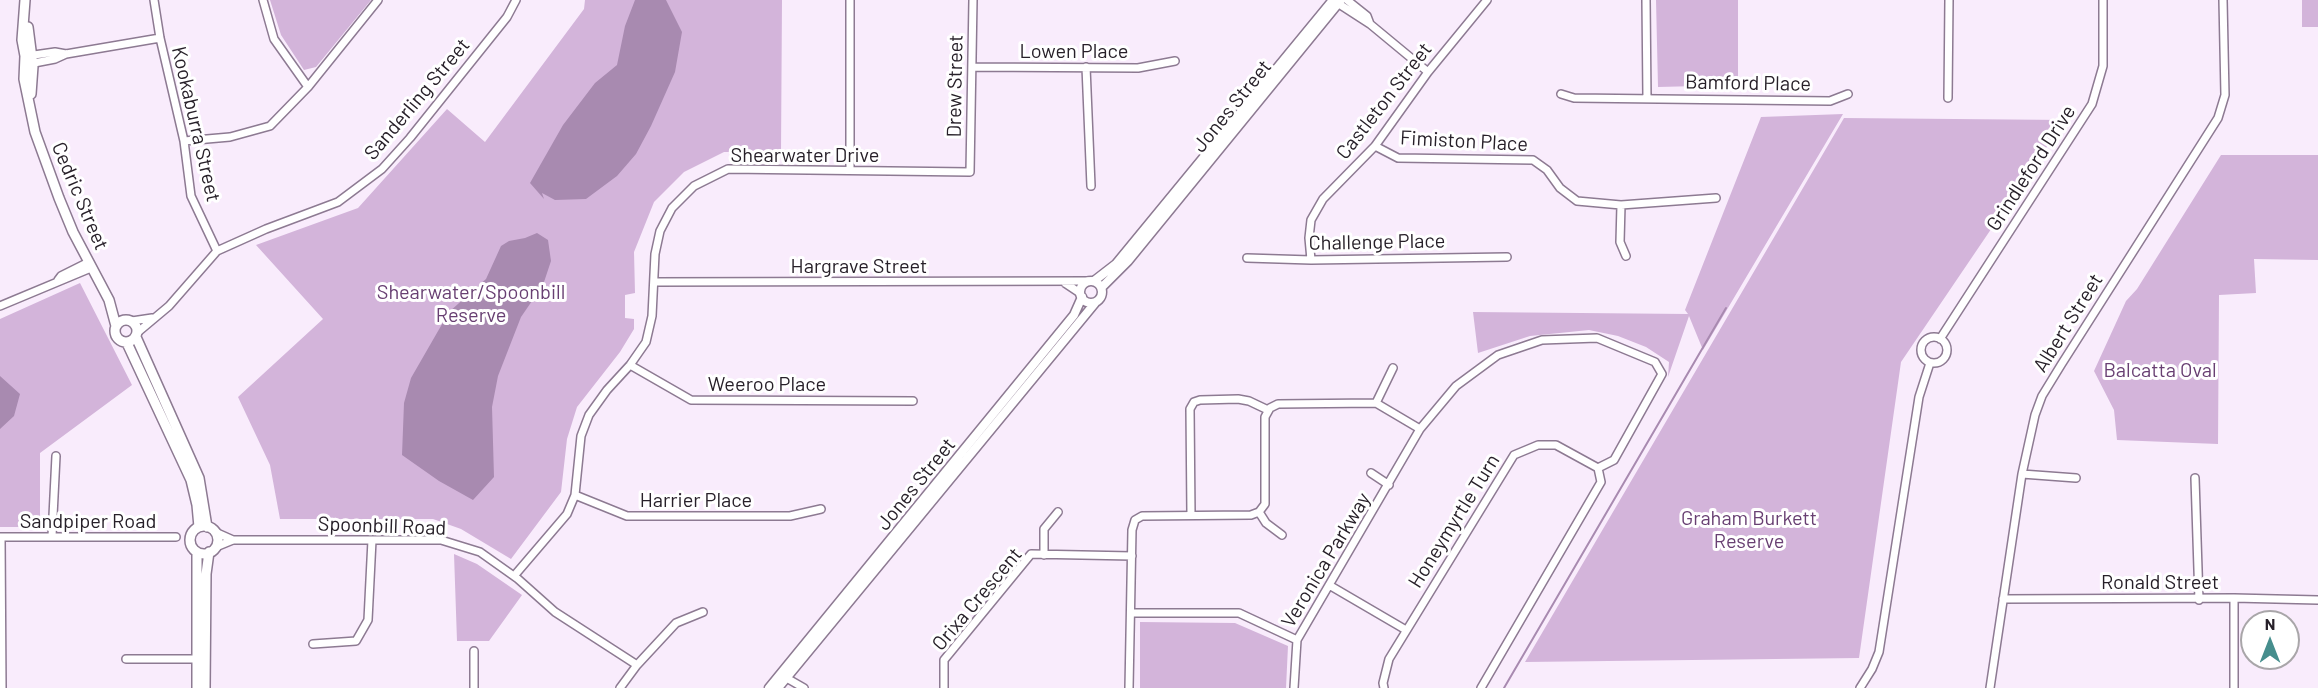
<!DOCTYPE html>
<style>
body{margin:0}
#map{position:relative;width:2318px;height:688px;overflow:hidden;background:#f9ecfc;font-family:Barlow,sans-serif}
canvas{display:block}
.north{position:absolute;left:2240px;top:610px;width:60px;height:60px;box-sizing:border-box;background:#fff;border:2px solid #a9a6a9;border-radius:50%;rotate:0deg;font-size:16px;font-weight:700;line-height:24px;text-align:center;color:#272029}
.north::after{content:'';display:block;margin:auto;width:21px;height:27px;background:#468e8d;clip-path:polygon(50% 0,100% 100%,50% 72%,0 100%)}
</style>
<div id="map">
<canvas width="2318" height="688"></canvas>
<div class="north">N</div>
</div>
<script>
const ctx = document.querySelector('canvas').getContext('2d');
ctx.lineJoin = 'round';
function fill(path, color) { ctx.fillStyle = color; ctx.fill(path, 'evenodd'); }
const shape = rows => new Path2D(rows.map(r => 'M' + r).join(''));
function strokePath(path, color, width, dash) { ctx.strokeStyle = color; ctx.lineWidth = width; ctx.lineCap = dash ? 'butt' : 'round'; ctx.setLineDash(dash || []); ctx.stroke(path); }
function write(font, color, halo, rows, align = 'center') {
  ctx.font = font + ' Barlow,sans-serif'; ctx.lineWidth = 6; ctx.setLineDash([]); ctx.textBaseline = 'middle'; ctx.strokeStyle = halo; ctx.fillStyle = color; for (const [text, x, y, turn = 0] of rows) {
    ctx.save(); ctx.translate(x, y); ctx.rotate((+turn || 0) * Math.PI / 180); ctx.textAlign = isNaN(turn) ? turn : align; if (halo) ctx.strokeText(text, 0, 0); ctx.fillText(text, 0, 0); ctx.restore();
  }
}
fill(shape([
 [270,0,371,0,316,67,304,70,281,35],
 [585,0,782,0,781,152,724,152,684,172,654,202,634,252,635,293,625,295,625,318,634,319,634,329,620,352,577,407,567,439,561,492,511,559,461,529,433,519,280,519,270,465,238,397,323,319,256,245,358,208,447,109,485,142,584,9],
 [1656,0,1738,0,1738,85,1658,87],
 [2302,0,2318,0,2318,27,2302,27],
 [1843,114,1703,350,1689,316,1668,377,1669,362,1646,347,1618,336,1589,330,1530,336,1478,353,1473,312,1688,314,1685,310,1761,117],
 [1844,118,2065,120,1901,362,1859,658,1525,662],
 [2221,155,2318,155,2318,260,2254,259,2256,293,2219,295,2218,444,2117,440,2114,410,2094,371,2126,301,2137,289],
 [80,283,132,385,40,453,40,527,0,527,0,319],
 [454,554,477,564,522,595,489,641,457,641],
 [1140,622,1235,623,1288,646,1286,688,1140,688]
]), '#d3b4da');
fill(shape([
 [635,0,666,0,682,32,675,72,651,126,636,154,617,176,586,199,555,200,542,193,544,199,530,183,563,125,595,83,617,65,625,26],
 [537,233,548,240,551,261,543,285,521,317,498,376,492,407,494,477,473,500,439,481,402,455,404,403,411,378,449,312,486,279,501,246,509,241,525,238],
 [0,376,20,394,14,416,0,429]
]), '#a88ab0');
strokePath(shape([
 [1504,688,1726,308]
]), '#a88ab0', 2);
const minor = shape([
 [154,0,160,38,184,141,191,196,217,251],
 [263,0,274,39,308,87],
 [1347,0,1367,16,1370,24],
 [1646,0,1647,98],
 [1336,2,1370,24,1428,72],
 [27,56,55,52,66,54,160,38],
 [29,64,55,59,66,54],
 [972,67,1138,68,1175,61],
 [1086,67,1091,186],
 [1561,94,1574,98,1830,101,1848,94],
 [1948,98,1949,0],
 [184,141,230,137,270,126,308,87,378,0],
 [1375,146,1398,158,1533,160,1547,170,1560,188,1577,201,1621,205,1716,198],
 [850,170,850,0],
 [1621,205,1620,242,1626,256],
 [1247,258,1311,260,1507,257],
 [1311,260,1309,238,1311,220,1323,199,1375,146,1428,72,1487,0],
 [58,280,61,276,89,262],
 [654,282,1088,281],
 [1065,283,1080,293],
 [0,306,91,268],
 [132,321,152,318],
 [138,332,169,306,217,251,266,229,338,202,382,169,410,138,507,17,516,0],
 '1921 350a13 13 0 1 1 26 0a13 13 0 1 1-26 0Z',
 [1940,339,2092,104,2103,66,2103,0],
 [630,365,691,400,913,401],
 [1376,403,1393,368],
 [1371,473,1389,485],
 [2022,474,2076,478],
 [2195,478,2199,600],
 [575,495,627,516,790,516,821,509],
 [1259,512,1266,523,1282,535],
 [1191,515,1190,409,1194,402,1200,400,1238,399,1249,401,1268,410],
 [215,532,233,540],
 [52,536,56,456],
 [0,537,176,537],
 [1,537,2,688],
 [216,547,233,540,441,540,480,552,518,579,555,612,637,665],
 [1044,555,1044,529,1058,512],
 [514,576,567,514,575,495,581,436,589,415,607,390,630,365,646,342,652,316,655,254,660,231,672,208,694,186,728,169,970,172,973,0],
 [1329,585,1406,630],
 [2234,598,2234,688],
 [2003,599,2234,598,2318,600],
 [1132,613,1239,613,1297,640],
 [313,644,356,641,368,620,372,540],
 [474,651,474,688],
 [126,659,201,659],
 [783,676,804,688],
 [620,688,637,665,676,623,703,612],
 [944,688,944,660,1031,554,1132,556],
 [1129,688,1132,530,1135,520,1142,516,1251,515,1259,512,1265,504,1265,417,1270,408,1278,404,1376,403,1420,429],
 [1294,688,1297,640,1420,429,1456,386,1498,355,1542,340,1597,338,1655,362,1662,374,1614,460,1598,468],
 [1384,688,1383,683,1389,659,1514,455,1538,445,1556,445,1598,468,1601,482,1481,688],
 [1860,688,1872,669,1879,652,1919,397,1930,363],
 [1990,688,2022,474,2035,415,2042,396,2061,365,2218,118,2225,95,2223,0]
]);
const tertiary = shape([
 '1080 292a11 11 0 1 1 22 0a11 11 0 1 1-22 0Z',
 [1094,281,1116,264,1333,0],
 [1102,287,1128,261,1341,0],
 [769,688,1074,315,1082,297],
 [778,688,1095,303]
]);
const secondary = shape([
 [25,0,22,40,25,56,24,79,35,132,59,198,73,232,109,300,116,326],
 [28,27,33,66,31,94],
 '115 331a11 11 0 1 1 22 0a11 11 0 1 1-22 0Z',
 [136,337,199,478,207,527],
 [127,343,191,480,197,505,199,527],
 '190 540a14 14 0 1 1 28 0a14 14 0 1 1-28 0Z',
 [197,552,197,688],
 [205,688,206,574,209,552]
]);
strokePath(minor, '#8d7a92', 10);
strokePath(tertiary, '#8d7a92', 11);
strokePath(secondary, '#8d7a92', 12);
strokePath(minor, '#fff', 7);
strokePath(tertiary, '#fff', 8);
strokePath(secondary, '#fff', 9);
write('20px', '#272029', '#fff', [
 ["Lowen Place",1074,51],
 ["Bamford Place",1748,83,1],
 ["Drew Street",955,86,-89],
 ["Sanderling Street",417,99,-50],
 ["Castleton Street",1384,101,-52],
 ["Jones Street",1232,106,-51],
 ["Kookaburra Street",196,124,77],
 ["Fimiston Place",1464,141,3],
 ["Shearwater Drive",805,155],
 ["Grindleford Drive",2031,168,-57],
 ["Cedric Street",80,196,67],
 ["Challenge Place",1377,242,-1],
 ["Hargrave Street",859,266],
 ["Albert Street",2068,323,-58],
 ["Weeroo Place",767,384],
 ["Jones Street",916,484,-51],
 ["Harrier Place",696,500],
 ["Sandpiper Road",88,521],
 ["Honeymyrtle Turn",1454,521,-58],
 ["Spoonbill Road",382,526,2],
 ["Veronica Parkway",1326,560,-59],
 ["Ronald Street",2160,582],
 ["Orixa Crescent",977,599,-50]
]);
write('20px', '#683f72', '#fff', [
 ["Shearwater/Spoonbill",471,292],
 ["Reserve",471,315],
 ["Balcatta Oval",2160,370],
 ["Graham Burkett",1749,518],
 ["Reserve",1749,541]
]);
</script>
